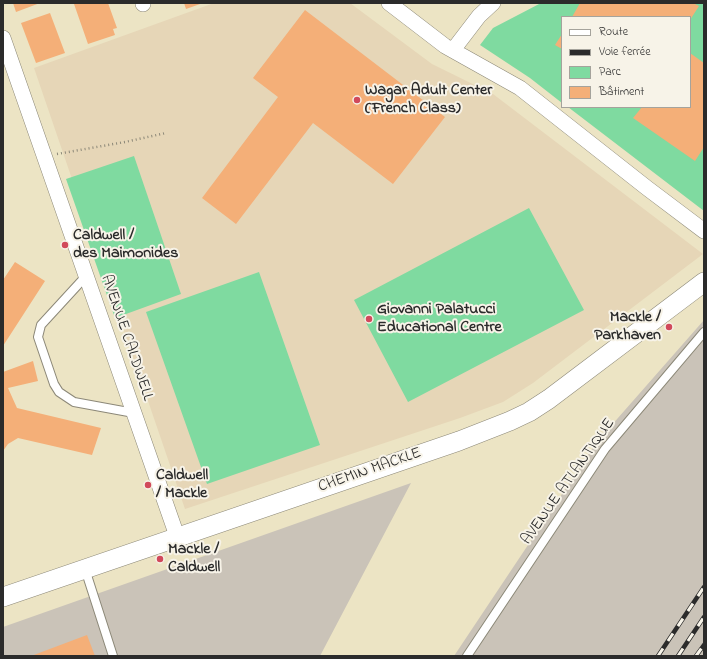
<!DOCTYPE html>
<meta charset="utf-8">
<style>
body{margin:0}
#map{position:relative;width:707px;height:659px;overflow:hidden;background:#ece4c4;font-family:"Indie Flower",sans-serif}
canvas{display:block}
.frame{position:absolute;inset:0;border:4px solid #2b2b2b;pointer-events:none}
.legend{position:absolute;left:561px;top:16px;width:130px;height:92px;box-sizing:border-box;background:#f7f3e8;border:1px solid #a5a39c;margin:0;padding:5px 7px;list-style:none;font-size:12px;color:#2b2b2b}
.legend li{display:flex;align-items:center;gap:8px;height:20px}
.legend b{width:20px;border:1px solid #a5a39c}
</style>
<div id="map">
<canvas width="707" height="659"></canvas>
<div class="frame"></div>
<ul class="legend">
<li><b style="height:5px;background:#fff"></b>Route</li>
<li><b style="height:5px;background:#2b2b2b"></b>Voie ferrée</li>
<li><b style="height:11px;background:#7fdaa0"></b>Parc</li>
<li><b style="height:11px;background:#f4af78"></b>Bâtiment</li>
</ul>
</div>
<script>
const ctx = document.querySelector('canvas').getContext('2d');
ctx.lineJoin = 'round';
function fill(path, color) { ctx.fillStyle = color; ctx.fill(path, 'evenodd'); }
const shape = rows => new Path2D(rows.map(r => 'M' + r).join(''));
function strokePath(path, color, width, dash) { ctx.strokeStyle = color; ctx.lineWidth = width; ctx.lineCap = dash ? 'butt' : 'round'; ctx.setLineDash(dash || []); ctx.stroke(path); }
function write(font, color, halo, rows, align = 'center') {
  ctx.font = font + ' "Indie Flower",sans-serif'; ctx.lineWidth = 4; ctx.setLineDash([]); ctx.textBaseline = 'middle'; ctx.strokeStyle = halo; ctx.fillStyle = color; for (const [text, x, y, turn = 0] of rows) {
    ctx.save(); ctx.translate(x, y); ctx.rotate((+turn || 0) * Math.PI / 180); ctx.textAlign = isNaN(turn) ? turn : align; if (halo) ctx.strokeText(text, 0, 0); ctx.fillText(text, 0, 0); ctx.restore();
  }
}
fill(shape([
 [214,3,350,3,432,64,493,94,703,254,533,383,503,402,460,418,185,509,34,68]
]), '#e6d6b7');
fill(shape([
 [704,320,704,656,454,656,596,443],
 [411,483,320,656,3,656,3,627]
]), '#cac3b8');
fill(shape([
 [541,3,704,3,704,211,568,107,690,107,690,17,562,17,562,103,530,78,480,45,493,28],
 [134,156,181,294,115,318,66,179],
 [529,208,584,310,408,402,354,300],
 [259,272,320,445,207,484,146,312]
]), '#7fdaa0');
fill(shape([
 [13,3,40,3,16,12],
 [76,3,108,3,117,28,113,29,115,35,88,44,74,4],
 [184,3,203,3,186,9],
 [580,3,693,3,699,6,690,20,690,17,572,17],
 [305,10,445,117,393,184,313,123,236,224,202,198,278,97,253,78],
 [50,13,65,53,36,63,21,23],
 [562,34,562,49,555,45],
 [690,53,704,63,704,147,695,161,633,118,642,107,690,107],
 [15,262,45,281,3,346,3,280],
 [33,361,38,381,8,388,17,408,101,428,92,455,18,438,8,444,3,451,3,372],
 [87,635,95,656,31,656]
]), '#f4af78');
const service = shape([
 [86,276,41,325,38,337,54,384,59,392,74,402,134,413],
 [85,569,113,656],
 [467,656,605,449,704,332]
]);
const minor = shape([
 [143,3,143,4],
 [389,3,445,46,520,88,647,188,704,231],
 [3,38,177,536],
 [453,50,479,16,493,3]
]);
const tertiary = shape([
 [3,597,459,441,510,421,529,412,549,399,704,282]
]);
strokePath(service, '#8c8878', 10);
strokePath(minor, '#8c8878', 16);
strokePath(tertiary, '#8c8878', 20);
strokePath(shape([
 [57,154,125,142,166,133]
]), '#8c8878', 2.5, [1, 3]);
strokePath(service, '#fff', 8);
strokePath(minor, '#fff', 15);
strokePath(tertiary, '#fff', 19);
const rail = shape([
 [658,656,704,587],
 [678,656,704,617],
 [696,656,704,645]
]);
strokePath(rail, '#2b2b2b', 4.5);
strokePath(rail, '#f7f3e8', 3, [9]);
for (const [x, y, r, color] of [
 [357,100,4,"#d1495b"],
 [65,245,4,"#d1495b"],
 [369,319,4,"#d1495b"],
 [669,327,4,"#d1495b"],
 [148,485,4,"#d1495b"],
 [160,559,4,"#d1495b"]
]) { const dot = new Path2D(); dot.arc(x, y, r, 0, 2 * Math.PI); ctx.fillStyle = color; ctx.fill(dot); strokePath(dot, '#f7f3e8', 1.5); }
write('bold 16px', '#2b2b2b', '#f7f3e8', [
 ["Wagar Adult Center",365,91],
 ["(French Class)",365,109],
 ["Caldwell /",73,236],
 ["des Maimonides",73,254],
 ["Giovanni Palatucci",377,310],
 ["Educational Centre",377,328],
 ["Mackle /",661,318,"right"],
 ["Parkhaven",661,336,"right"],
 ["Caldwell",156,476],
 ["/ Mackle",156,494],
 ["Mackle /",168,550],
 ["Caldwell",168,568]
], 'left');
write('16px', '#2b2b2b', '#f7f3e8', [
 ["AVENUE CALDWELL",126,338,71],
 ["CHEMIN MACKLE",370,471,-19],
 ["AVENUE ATLANTIQUE",569,482,-55]
]);
</script>
